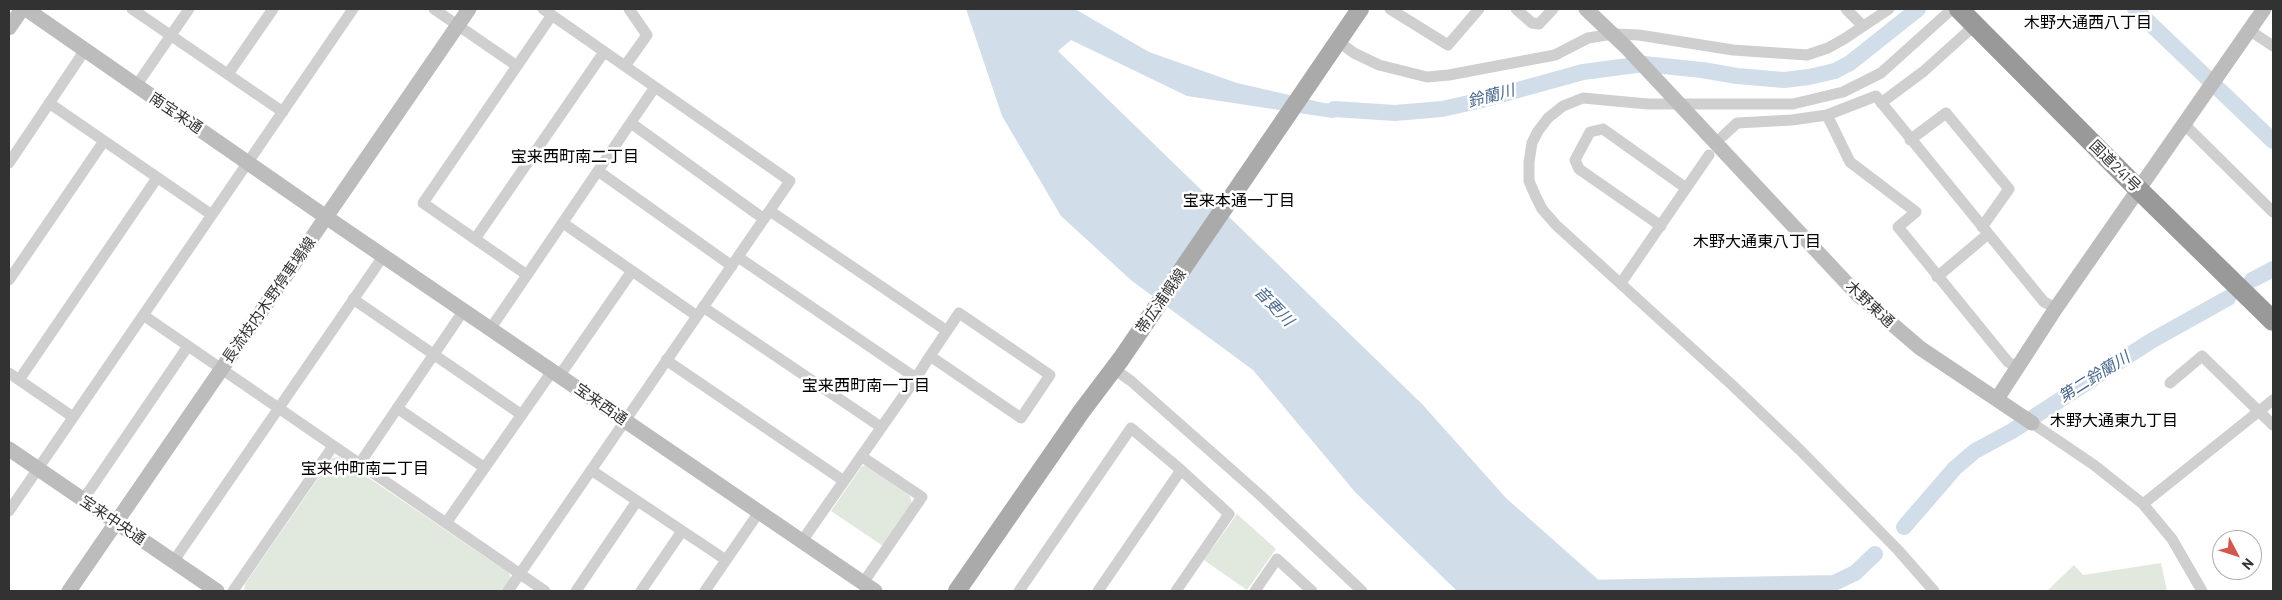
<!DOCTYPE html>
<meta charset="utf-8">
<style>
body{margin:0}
#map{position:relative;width:2282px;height:600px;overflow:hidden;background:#fff;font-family:Barlow,sans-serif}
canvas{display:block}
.frame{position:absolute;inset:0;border:10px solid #323232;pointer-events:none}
.north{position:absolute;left:2212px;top:530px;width:50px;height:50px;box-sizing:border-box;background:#fff;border:1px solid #adadad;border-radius:50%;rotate:130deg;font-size:14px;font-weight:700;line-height:20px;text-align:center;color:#323232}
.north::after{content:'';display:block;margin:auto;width:18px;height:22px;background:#d0584d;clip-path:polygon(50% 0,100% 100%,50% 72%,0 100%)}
</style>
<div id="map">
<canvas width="2282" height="600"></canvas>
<div class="frame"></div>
<div class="north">N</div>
</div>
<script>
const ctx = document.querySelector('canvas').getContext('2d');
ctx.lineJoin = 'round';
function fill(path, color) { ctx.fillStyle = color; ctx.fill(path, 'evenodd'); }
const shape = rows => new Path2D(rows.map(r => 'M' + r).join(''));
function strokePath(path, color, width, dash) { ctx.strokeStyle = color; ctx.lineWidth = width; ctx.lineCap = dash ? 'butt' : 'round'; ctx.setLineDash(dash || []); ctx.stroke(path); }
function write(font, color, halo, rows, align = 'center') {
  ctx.font = font + ' Barlow,"Noto Sans JP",sans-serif'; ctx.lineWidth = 5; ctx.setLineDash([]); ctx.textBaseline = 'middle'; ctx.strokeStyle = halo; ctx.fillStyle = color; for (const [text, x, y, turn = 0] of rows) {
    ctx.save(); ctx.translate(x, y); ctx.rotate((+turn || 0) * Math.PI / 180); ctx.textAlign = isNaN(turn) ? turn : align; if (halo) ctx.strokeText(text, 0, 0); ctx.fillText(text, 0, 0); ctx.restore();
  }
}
fill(shape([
 [338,457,509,573,511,578,502,591,244,591,245,584,332,458],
 [867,465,910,496,912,504,883,546,831,511,862,466],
 [1237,514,1276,549,1247,590,1204,560],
 [2161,563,2167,591,2047,591,2074,565,2083,575]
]), '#e1e8dd');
fill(shape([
 [966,9,1075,9,1149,52,1237,83,1324,103,1353,106,1358,113,1332,118,1187,96,1071,40,1058,51,1423,405,1506,498,1611,591,1457,591,1355,492,1253,370,1132,281,1061,216,1002,116]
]), '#d2ddea');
strokePath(shape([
 [2135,9,2273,141],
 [1334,109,1395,113,1442,109,1478,101,1583,72,1644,64,1702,70,1737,76,1784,80,1809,77,1835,71,1850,63,1918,9],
 [2252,280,2273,269],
 [1904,527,1955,468,1975,451,2012,431,2151,341,2228,298],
 [1584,588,1834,583,1855,573,1875,554]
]), '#d2ddea', 16);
strokePath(shape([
 [132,9,283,112],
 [434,9,517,66],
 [1390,9,1448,45,1479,9],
 [1516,9,1532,23,1539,24,1553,9],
 [1846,9,1863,26],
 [2249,30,2273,46],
 [1339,42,1354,53,1379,65,1427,77,1449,75,1555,55,1588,38,1613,34,1639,35,1733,50,1807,55,1828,48,1844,39,1889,9],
 [625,66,647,35,629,9],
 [228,74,273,9],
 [136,86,189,9],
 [49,103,212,215],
 [1881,103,1924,71,1975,25],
 [1827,115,1850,162,1916,212,1898,227,2008,362,2017,367],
 [631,123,764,219],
 [2184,124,2273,212],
 [1723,136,1737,123,1792,120,1827,115,1876,96,2044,302,2056,308],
 [1910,140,1946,113,2009,189,1982,227],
 [9,163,85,50],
 [598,171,732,266],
 [770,211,947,331],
 [563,223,697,316],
 [1661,226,1579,169,1575,160,1590,132,1603,129,1686,188],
 [475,239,604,52],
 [738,257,916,378],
 [527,275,423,203,552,15],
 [1937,277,1988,234],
 [9,280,104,141],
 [1621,283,1709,155],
 [353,299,522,415],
 [703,307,881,427],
 [143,315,545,591],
 [491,328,655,87],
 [666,360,844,481],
 [1114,369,1131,381,1260,495,1362,591],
 [9,373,73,417],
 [560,375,632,271],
 [19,380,157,178],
 [2170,383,2202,356,2273,425],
 [397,408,485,468],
 [2032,423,2094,465,2143,504,2172,539,2202,591],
 [861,456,922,497,863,583],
 [360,463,464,310],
 [591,470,726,560],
 [83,500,188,346],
 [2143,504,2273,400],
 [9,511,353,9],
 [446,523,553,370],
 [802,541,916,378,930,356,959,313,1050,375,1021,418,930,356],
 [173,562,384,255],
 [233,591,333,446],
 [508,591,790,181,543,9],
 [576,591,637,501],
 [641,591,682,531],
 [705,591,759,512],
 [1019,591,1131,428,1181,470,1098,591],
 [1176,591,1229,514,1181,470],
 [1255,591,1277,559,1312,591],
 [1934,591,1898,550,1800,450,1731,384,1556,225,1542,209,1536,197,1529,181,1529,162,1532,143,1538,131,1548,118,1563,106,1583,98,1648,104,1793,104,1843,92,1881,73,1952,9]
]), '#cfcfcf', 11);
strokePath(shape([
 [26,9,326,217,875,591],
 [1586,9,1626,47,1856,293,1920,348,2032,423],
 [9,28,22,9],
 [1997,399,2056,308,2264,9],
 [9,449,217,591],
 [69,591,469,9]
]), '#bcbcbc', 15);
strokePath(shape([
 [957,591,1081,412,1121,359,1360,9]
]), '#aaa', 18);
strokePath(shape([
 [1959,9,2139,190,2273,321]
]), '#999', 20);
write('15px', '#323232', '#fff', [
 ["南宝来通",176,113,34],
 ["国道241号",2115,166,45],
 ["長流枝内木野停車場線",269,300,-55],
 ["帯広浦幌線",1161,301,-55],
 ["木野東通",1870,304,43],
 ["宝来西通",601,404,35],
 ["宝来中央通",113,520,34]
]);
write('16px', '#000', '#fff', [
 ["木野大通西八丁目",2088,23],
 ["宝来西町南二丁目",575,157],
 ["宝来本通一丁目",1239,201],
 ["木野大通東八丁目",1757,242],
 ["宝来西町南一丁目",866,386],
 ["木野大通東九丁目",2114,421],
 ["宝来仲町南二丁目",365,469]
]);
write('italic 16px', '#49688b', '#fff', [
 ["鈴蘭川",1491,96,-15],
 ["音更川",1274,306,46],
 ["第二鈴蘭川",2094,377,-32]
]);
</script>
